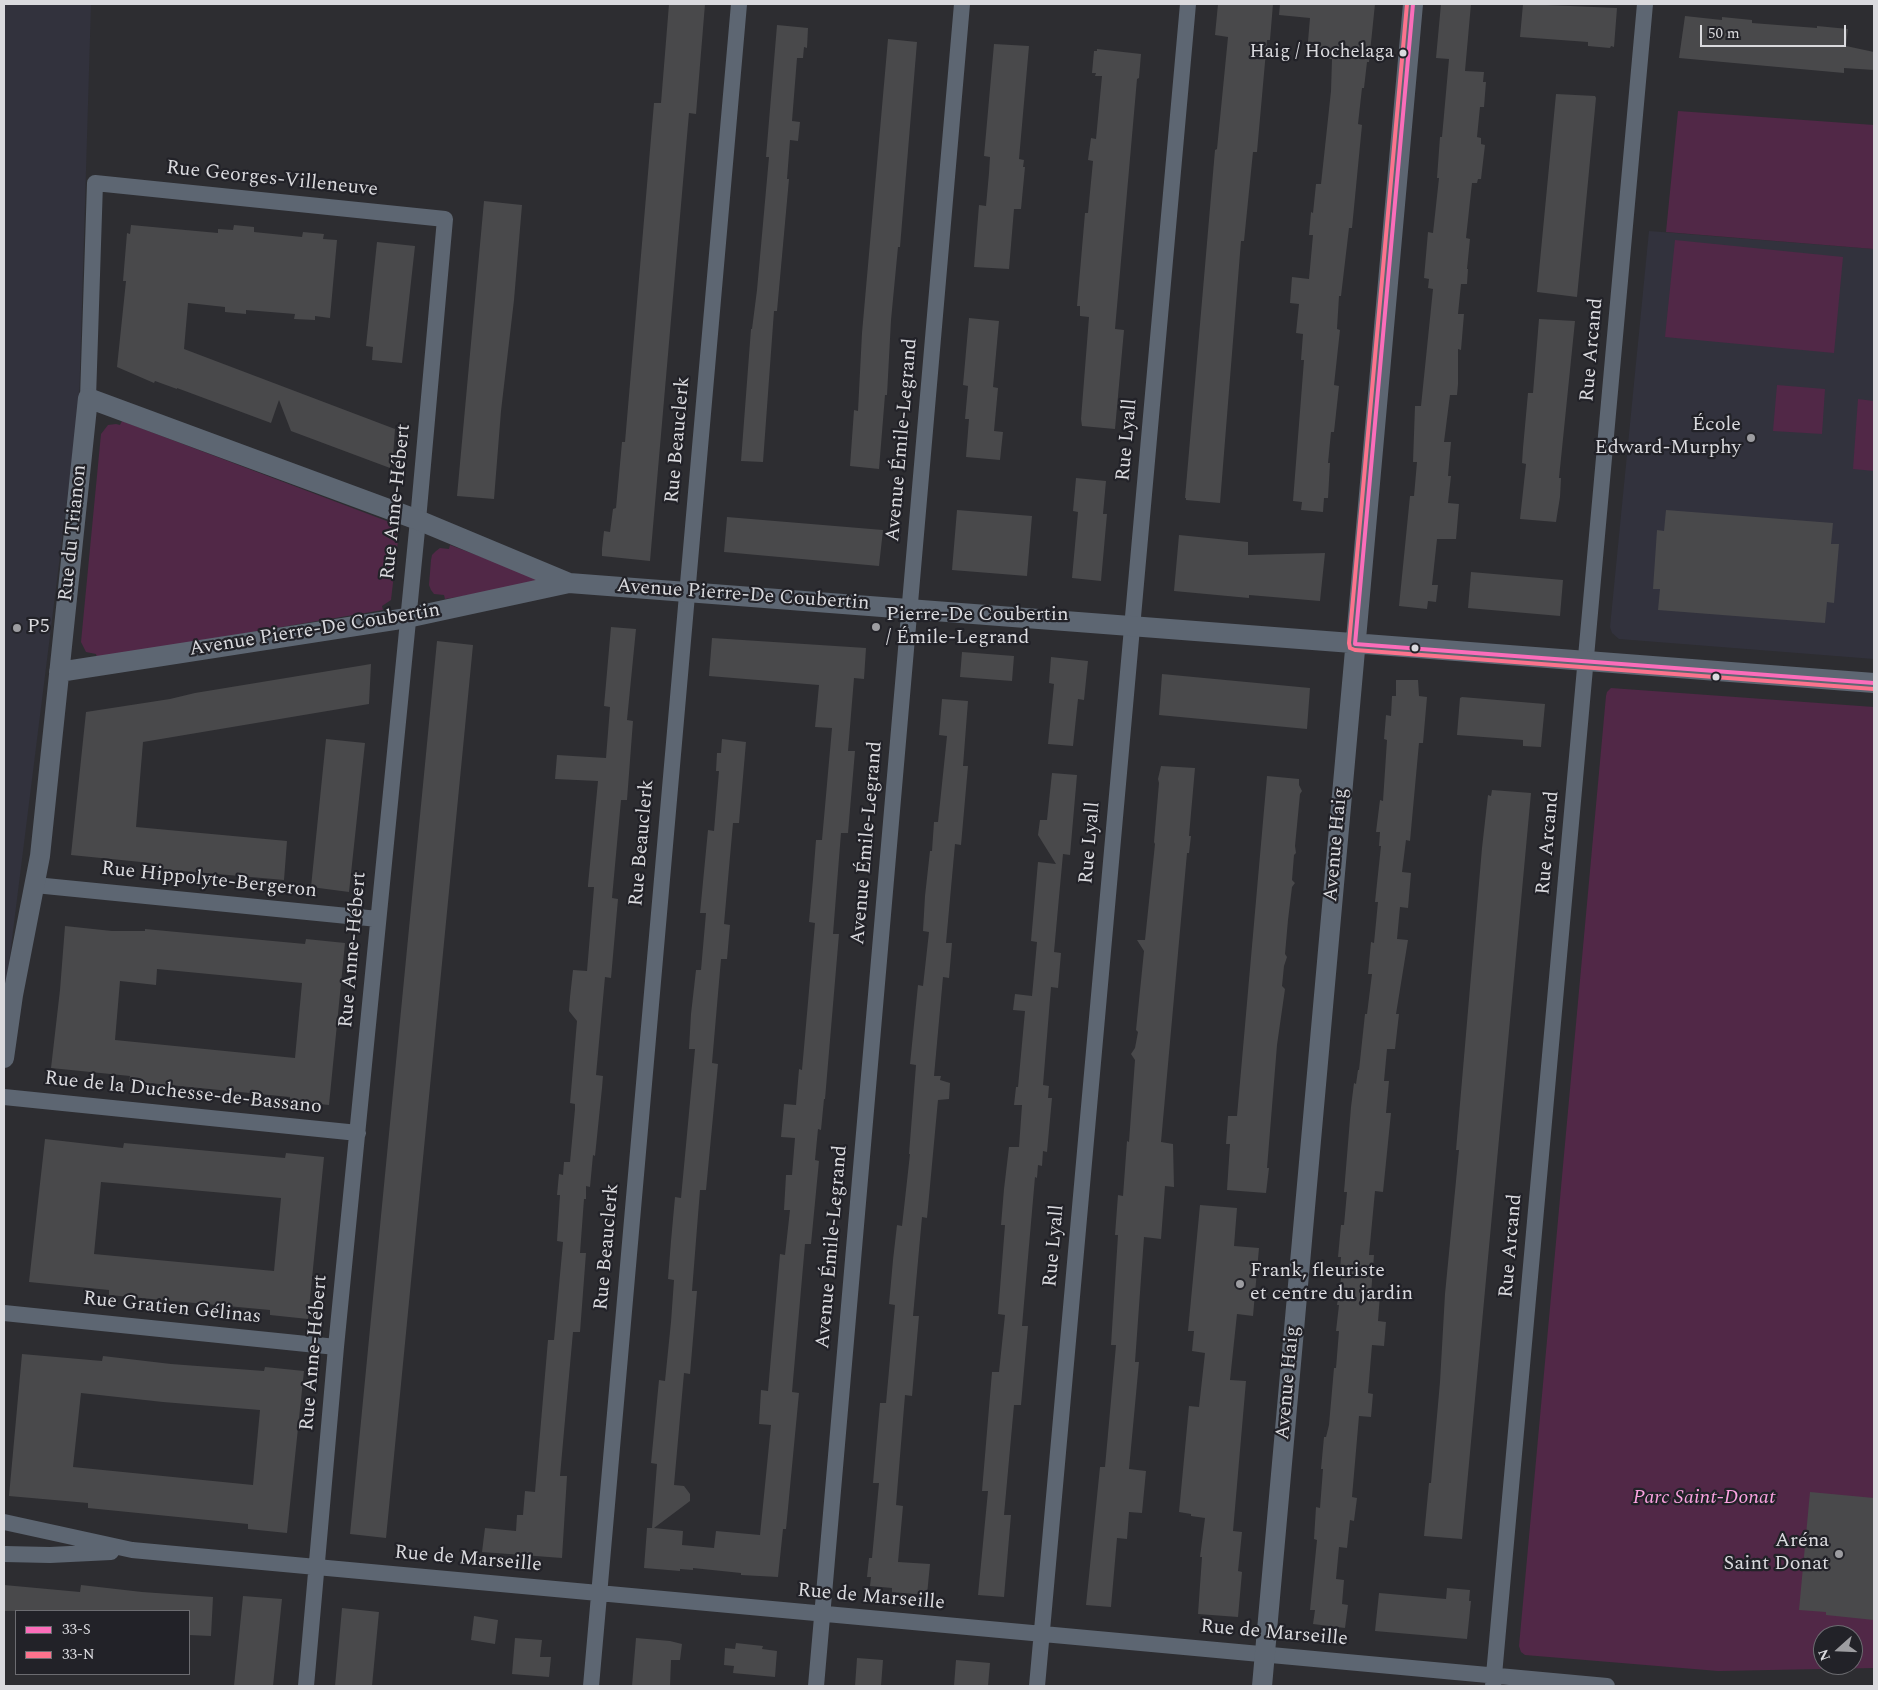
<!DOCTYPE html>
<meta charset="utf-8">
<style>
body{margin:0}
#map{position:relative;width:1878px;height:1690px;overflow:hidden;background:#2d2d31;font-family:Spectral,serif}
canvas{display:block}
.frame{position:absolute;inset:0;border:5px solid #dadade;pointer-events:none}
.legend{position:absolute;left:15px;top:1610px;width:175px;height:65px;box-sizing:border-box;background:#222228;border:1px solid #6c6c71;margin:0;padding:6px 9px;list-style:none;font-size:15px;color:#dadade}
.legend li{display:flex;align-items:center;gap:10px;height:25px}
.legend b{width:25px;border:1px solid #6c6c71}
.north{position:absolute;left:1813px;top:1625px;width:50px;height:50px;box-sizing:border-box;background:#222228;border:1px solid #6c6c71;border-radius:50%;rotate:250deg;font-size:14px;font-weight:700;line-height:20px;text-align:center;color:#dadade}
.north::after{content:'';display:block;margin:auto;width:18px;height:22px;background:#9d9da1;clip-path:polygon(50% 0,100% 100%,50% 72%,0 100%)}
.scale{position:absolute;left:1700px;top:25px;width:146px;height:22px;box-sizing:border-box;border:2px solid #dadade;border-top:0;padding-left:6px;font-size:15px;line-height:18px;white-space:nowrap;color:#dadade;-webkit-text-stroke:4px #222228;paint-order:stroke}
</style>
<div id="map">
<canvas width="1878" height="1690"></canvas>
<div class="frame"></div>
<ul class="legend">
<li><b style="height:6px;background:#fb6dba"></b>33-S</li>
<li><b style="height:6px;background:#fc738d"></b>33-N</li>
</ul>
<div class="north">N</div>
<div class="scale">50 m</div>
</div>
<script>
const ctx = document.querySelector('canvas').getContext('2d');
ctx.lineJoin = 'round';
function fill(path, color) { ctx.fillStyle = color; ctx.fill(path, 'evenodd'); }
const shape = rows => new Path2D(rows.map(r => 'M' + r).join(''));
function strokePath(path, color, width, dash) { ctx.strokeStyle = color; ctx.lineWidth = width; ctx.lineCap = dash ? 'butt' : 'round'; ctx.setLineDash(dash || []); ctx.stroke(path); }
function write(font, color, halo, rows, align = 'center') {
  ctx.font = font + ' Spectral,serif'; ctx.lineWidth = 4.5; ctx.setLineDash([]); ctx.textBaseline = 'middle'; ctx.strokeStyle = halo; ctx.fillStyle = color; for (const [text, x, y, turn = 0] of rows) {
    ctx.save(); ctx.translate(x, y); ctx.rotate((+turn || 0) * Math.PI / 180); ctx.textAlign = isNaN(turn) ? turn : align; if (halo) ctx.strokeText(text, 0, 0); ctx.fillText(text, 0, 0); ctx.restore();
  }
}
fill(shape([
 [4,4,91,4,79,404,4,1003],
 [1649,231,1874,249,1874,659,1619,639,1612,633,1610,627]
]), '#32323d');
fill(shape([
 [1678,111,1874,125,1874,249,1666,232],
 [1675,240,1843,257,1834,353,1665,337],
 [1777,385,1825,389,1822,434,1773,431],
 [1858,399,1874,401,1874,471,1853,469],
 [122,421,392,523,391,526,396,532,398,540,391,600,382,606,383,610,97,658,96,654,86,652,81,642,101,434,108,425,116,424,120,425],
 [450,545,540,579,539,584,445,599,444,595,434,594,431,590,429,585,431,560,432,555,436,551,440,548,449,549],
 [1611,688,1874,707,1874,1668,1718,1671,1525,1655,1521,1652,1519,1646,1606,696,1607,692],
 [1823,1635,1853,1635,1853,1665,1823,1665]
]), '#512847');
fill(shape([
 [669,4,705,4,696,114,689,113,650,561,602,556,602,549,604,531,610,532,613,509,616,508,622,442,625,442,654,103,661,103],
 [1218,4,1273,4,1270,40,1267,40,1257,152,1253,152,1244,241,1241,241,1220,503,1186,500,1186,498,1185,498,1215,150,1217,149,1228,37,1215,35],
 [1280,4,1375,4,1369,62,1367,62,1364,88,1362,88,1358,124,1362,125,1352,228,1349,228,1341,296,1339,296,1337,329,1340,330,1334,385,1339,386,1334,432,1331,432,1328,463,1330,463,1328,498,1324,498,1323,512,1301,510,1302,502,1293,501,1304,360,1301,360,1303,334,1296,333,1299,304,1290,303,1292,277,1309,279,1313,235,1309,235,1311,212,1313,213,1316,184,1321,184,1331,91,1332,59,1329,59,1330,56,1307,53,1310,18,1279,15],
 [1441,4,1471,4,1465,71,1484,72,1483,82,1486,82,1484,107,1480,107,1477,137,1481,138,1481,144,1485,145,1481,179,1478,179,1477,183,1472,183,1466,238,1470,239,1467,269,1468,269,1467,284,1461,284,1458,314,1464,314,1461,350,1458,349,1458,384,1457,395,1450,395,1444,442,1451,442,1448,476,1451,476,1448,503,1459,504,1456,539,1437,539,1432,585,1438,585,1436,602,1428,601,1427,609,1399,606,1410,496,1414,496,1417,462,1413,462,1415,406,1421,406,1433,289,1428,288,1429,279,1424,278,1428,232,1433,233,1439,178,1437,178,1440,137,1442,137,1449,59,1436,58],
 [1523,4,1617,8,1614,47,1611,46,1610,48,1588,46,1588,42,1520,37],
 [1685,16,1722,20,1722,17,1752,20,1752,23,1817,28,1817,26,1848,29,1846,46,1874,52,1874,70,1844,68,1844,73,1679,58],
 [777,25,808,28,807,48,804,47,803,58,797,58,792,121,800,122,798,141,790,140,787,179,789,179,777,311,774,311,763,462,741,461,751,329,752,329,757,290,769,157,766,157],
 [888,39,917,42,900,247,898,247,891,320,887,395,885,395,879,469,850,466,854,410,858,411,862,333],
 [994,44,1029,46,1019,159,1024,160,1023,167,1025,167,1021,209,1014,209,1009,269,974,267,979,205,986,206,989,173,990,157,984,156],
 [1097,49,1141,54,1139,78,1137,79,1115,329,1124,330,1115,429,1082,426,1081,419,1089,317,1080,316,1080,306,1077,306,1085,213,1088,213,1093,161,1088,160,1091,138,1096,139,1102,76,1095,76,1096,73,1092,73,1094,51,1097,51],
 [1556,94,1595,96,1596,98,1577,297,1537,292],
 [484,201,522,205,514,300,501,411,494,499,457,496],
 [131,225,218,233,218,229,233,230,234,225,254,227,254,232,302,237,303,232,324,234,323,239,337,240,330,318,315,316,315,320,294,319,295,314,246,310,246,314,225,312,225,307,188,303,184,349,395,429,393,456,391,455,390,468,291,431,279,400,271,423,177,388,177,389,155,381,154,383,117,367,126,281,123,281,127,233,130,234],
 [377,242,415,246,402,363,372,360,373,347,366,346],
 [969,318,999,321,993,387,998,388,994,431,1003,432,1000,460,966,457,969,419,965,419,968,386,963,385],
 [1539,319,1575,321,1559,478,1561,478,1560,497,1556,522,1520,519,1526,464,1522,463,1523,448,1528,393,1533,393],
 [1076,478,1106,481,1103,514,1107,514,1101,581,1072,578,1078,512,1073,511],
 [957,510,1032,516,1027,576,952,570],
 [1666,510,1833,523,1831,544,1839,544,1834,603,1827,602,1825,623,1658,610,1660,589,1653,589,1657,530,1664,531],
 [727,517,883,530,879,566,724,552],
 [1179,535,1248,542,1248,555,1325,553,1320,601,1249,595,1249,598,1174,591],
 [1471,572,1563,580,1560,616,1468,608],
 [611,627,636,629,627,720,633,721,627,800,621,800,612,898,618,899,611,978,605,977,596,1075,603,1076,602,1088,595,1156,593,1155,590,1187,586,1186,586,1199,584,1199,580,1253,586,1253,580,1332,573,1332,564,1431,560,1476,567,1476,562,1558,482,1552,485,1528,516,1531,517,1515,523,1515,525,1491,535,1492,548,1340,554,1340,563,1242,557,1241,560,1195,557,1195,559,1174,563,1175,564,1162,570,1162,575,1109,575,1104,570,1103,577,1021,569,1011,570,997,573,970,587,971,594,887,588,887,588,885,598,781,555,779,557,755,606,758,610,707,604,706],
 [712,638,866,648,864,679,854,678,848,751,855,751,848,833,841,833,833,934,839,934,825,1099,824,1099,821,1130,818,1129,815,1160,819,1161,811,1244,805,1244,792,1392,799,1393,786,1529,783,1529,778,1577,741,1575,741,1573,693,1568,693,1570,680,1569,680,1571,644,1568,647,1528,652,1528,657,1464,651,1463,659,1380,665,1381,671,1322,674,1280,668,1279,671,1241,675,1197,681,1198,695,1049,689,1049,691,1014,696,970,701,970,706,913,700,913,708,830,714,831,719,771,716,771,717,753,721,753,722,739,746,742,739,823,733,823,724,924,730,925,727,959,721,959,712,1063,718,1064,706,1190,700,1190,692,1291,697,1291,694,1327,690,1374,684,1373,674,1485,684,1486,690,1494,690,1501,654,1528,683,1531,682,1545,714,1548,716,1531,760,1535,771,1425,759,1424,761,1390,768,1391,780,1254,785,1255,790,1210,784,1210,786,1175,792,1175,795,1138,781,1137,784,1104,796,1105,799,1069,802,1070,815,923,809,922,813,879,816,840,822,840,832,728,815,727,819,685,709,676],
 [437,641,473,645,386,1538,350,1534],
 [962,652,1014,656,1012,681,960,677],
 [1051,657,1088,661,1084,700,1078,699,1073,746,1048,744,1054,684,1049,683],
 [371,664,369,704,143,742,136,827,287,841,284,880,151,868,151,863,71,855,86,712,170,699,195,693],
 [1162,674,1310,688,1307,729,1159,715],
 [1396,680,1418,680,1419,696,1427,697,1423,743,1419,743,1410,841,1406,840,1402,872,1411,873,1408,908,1400,907,1397,939,1408,940,1396,1014,1399,1014,1395,1049,1387,1049,1384,1081,1389,1081,1386,1113,1391,1113,1383,1192,1375,1191,1369,1255,1374,1255,1371,1294,1380,1295,1378,1321,1386,1322,1384,1346,1372,1345,1368,1393,1373,1394,1371,1417,1359,1416,1352,1497,1357,1498,1354,1521,1350,1520,1347,1548,1339,1547,1336,1579,1344,1580,1342,1604,1348,1605,1345,1628,1313,1624,1315,1610,1310,1610,1317,1540,1314,1539,1316,1507,1320,1508,1323,1469,1321,1469,1324,1437,1326,1437,1329,1425,1334,1368,1336,1368,1339,1331,1336,1331,1339,1305,1337,1305,1342,1271,1340,1271,1341,1257,1338,1257,1341,1225,1344,1225,1347,1192,1344,1192,1351,1107,1354,1083,1356,1084,1358,1070,1359,1070,1365,1014,1367,1014,1372,974,1368,974,1371,942,1374,943,1378,902,1375,902,1381,846,1379,846,1380,832,1376,832,1380,800,1383,801,1387,740,1384,739,1386,715,1391,716,1392,696,1396,696],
 [1462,697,1545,704,1541,747,1523,746,1523,740,1457,735,1460,698],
 [942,699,968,701,963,766,968,766,961,845,955,844,946,943,952,943,949,978,943,977,934,1076,941,1076,940,1080,950,1083,949,1099,938,1100,927,1218,922,1217,913,1316,919,1316,912,1396,905,1395,896,1505,903,1506,898,1562,930,1564,927,1595,892,1592,892,1588,870,1586,871,1577,867,1577,869,1558,872,1558,879,1483,873,1483,880,1403,886,1403,895,1305,889,1304,893,1260,897,1225,902,1226,910,1154,909,1154,916,1065,910,1064,918,985,923,986,929,932,923,931,925,896,930,851,932,851,934,822,938,822,947,736,939,735],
 [326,739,365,743,349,892,311,887],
 [1161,766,1195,768,1189,836,1191,836,1189,853,1187,853,1161,1142,1173,1144,1174,1187,1165,1186,1161,1239,1144,1237,1135,1362,1139,1362,1129,1469,1146,1471,1142,1513,1129,1512,1127,1539,1117,1538,1111,1607,1086,1605,1100,1467,1105,1467,1116,1345,1111,1345,1118,1235,1115,1235,1118,1195,1123,1196,1127,1141,1129,1142,1135,1060,1131,1054,1135,1048,1138,1032,1136,1030,1144,951,1137,940,1145,940,1155,844,1154,842,1159,783,1158,779],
 [1052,773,1077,775,1070,855,1063,854,1058,908,1054,952,1061,953,1058,988,1051,987,1043,1085,1049,1086,1048,1098,1052,1098,1047,1152,1043,1151,1042,1166,1038,1165,1037,1178,1035,1177,1022,1326,1028,1326,1021,1405,1014,1405,1004,1515,1011,1515,1004,1597,978,1595,988,1491,982,1491,992,1372,999,1372,1005,1315,998,1314,1005,1225,1001,1225,1004,1189,1009,1147,1019,1147,1022,1105,1014,1105,1016,1087,1018,1087,1025,1011,1013,1010,1015,994,1032,996,1037,942,1031,941,1038,862,1056,864,1038,835,1040,820,1047,820],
 [1267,776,1299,779,1299,785,1302,791,1300,794,1295,846,1296,853,1294,855,1292,880,1295,883,1292,887,1288,920,1285,954,1287,957,1284,966,1282,986,1285,989,1277,1045,1267,1168,1269,1168,1266,1193,1227,1190,1230,1144,1226,1144,1228,1116,1237,1116],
 [1492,790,1531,793,1462,1539,1424,1536,1429,1483,1431,1483,1440,1382,1445,1294,1459,1150,1456,1150,1482,848,1488,795,1491,796],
 [65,926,112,931,145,931,145,929,305,944,306,939,345,943,329,1105,290,1101,290,1097,129,1081,130,1076,51,1068,60,990],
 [157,969,302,983,295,1058,115,1040,120,981,156,985],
 [45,1139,123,1148,124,1143,285,1158,286,1153,324,1157,308,1319,270,1315,270,1310,109,1295,109,1290,29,1282],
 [101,1182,281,1198,274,1271,94,1254],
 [1200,1205,1237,1208,1234,1246,1259,1248,1253,1316,1237,1314,1230,1380,1246,1381,1233,1531,1242,1532,1238,1571,1242,1572,1238,1617,1198,1614,1202,1557,1200,1557,1205,1518,1191,1516,1191,1514,1179,1512,1189,1406,1199,1407,1205,1353,1192,1351,1194,1331,1188,1331],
 [22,1354,102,1361,103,1356,171,1364,264,1371,265,1367,304,1371,287,1533,248,1529,248,1524,88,1508,88,1503,9,1496],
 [81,1393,163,1402,260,1410,253,1485,73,1467],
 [1810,1492,1874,1498,1874,1620,1826,1615,1826,1612,1799,1610],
 [4,1585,80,1592,81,1585,142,1592,213,1597,211,1636,189,1635,189,1611,4,1611],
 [1447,1588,1470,1590,1469,1601,1471,1601,1467,1639,1375,1631,1379,1593,1446,1599],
 [243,1596,282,1599,273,1686,234,1686],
 [342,1608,379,1612,372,1686,335,1686],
 [474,1616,498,1620,495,1644,471,1640],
 [515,1638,542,1640,540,1657,551,1657,549,1677,512,1674],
 [636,1638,670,1641,682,1644,680,1660,671,1660,670,1686,632,1686],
 [736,1643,763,1646,762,1649,777,1651,775,1677,733,1673,734,1666,724,1665,725,1648,735,1649],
 [857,1658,883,1660,881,1686,855,1686],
 [956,1660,990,1663,988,1686,954,1686]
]), '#49494b');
strokePath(shape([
 [88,398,95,183,445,219,418,520,336,1347,306,1686],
 [35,885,378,919],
 [4,1097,358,1133],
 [4,1313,336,1347],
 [4,1522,132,1550,1607,1686],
 [4,1554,50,1555,111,1552],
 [591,1686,739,4],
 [816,1686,962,4],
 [1037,1686,1188,4],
 [1493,1686,1645,4]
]), '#5d6672', 16);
strokePath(shape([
 [59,672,407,618,569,583,1874,683],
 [4,1058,13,995,40,856,88,398,418,520,569,583],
 [1262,1686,1413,4]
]), '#5d6672', 20);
strokePath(shape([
 [1413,4,1355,644,1874,683]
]), '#fb6dba', 4);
strokePath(shape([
 [1407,4,1349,643,1350,648,1355,650,1874,689]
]), '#fc738d', 4);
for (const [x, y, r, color] of [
 [1403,53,4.5,"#dadade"],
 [1751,438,5,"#9d9da1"],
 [876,627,5,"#9d9da1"],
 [17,628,5,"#9d9da1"],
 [1415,648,4.5,"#dadade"],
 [1716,677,4.5,"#dadade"],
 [1240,1284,5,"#9d9da1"],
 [1839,1554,5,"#9d9da1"]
]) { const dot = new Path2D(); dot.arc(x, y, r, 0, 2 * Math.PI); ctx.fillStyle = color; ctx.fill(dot); strokePath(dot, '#222228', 2); }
write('19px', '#dadade', '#222228', [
 ["Haig / Hochelaga",1394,53]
], 'right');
write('20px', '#dadade', '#222228', [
 ["Rue Georges-Villeneuve",272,180,6],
 ["Rue Arcand",1593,350,-85],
 ["Rue Beauclerk",679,440,-85],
 ["Avenue Émile-Legrand",903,440,-85],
 ["Rue Lyall",1128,440,-85],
 ["Rue Anne-Hébert",397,502,-84],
 ["Rue du Trianon",74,533,-84],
 ["Avenue Pierre-De Coubertin",743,596,4],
 ["Avenue Pierre-De Coubertin",315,631,-9],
 ["Rue Beauclerk",643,843,-85],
 ["Avenue Émile-Legrand",868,843,-85],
 ["Rue Lyall",1091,843,-85],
 ["Rue Arcand",1549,843,-85],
 ["Avenue Haig",1337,845,-85],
 ["Rue Hippolyte-Bergeron",209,881,6],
 ["Rue Anne-Hébert",354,950,-85],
 ["Rue de la Duchesse-de-Bassano",183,1094,6],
 ["Rue Lyall",1055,1246,-85],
 ["Rue Arcand",1512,1246,-85],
 ["Rue Beauclerk",608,1247,-85],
 ["Avenue Émile-Legrand",833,1247,-85],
 ["Rue Gratien Gélinas",172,1309,6],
 ["Rue Anne-Hébert",315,1353,-85],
 ["Avenue Haig",1289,1383,-85],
 ["Rue de Marseille",468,1560,5],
 ["Rue de Marseille",871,1598,5],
 ["Rue de Marseille",1274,1634,5]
]);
write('20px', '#dadade', '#222228', [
 ["École",1741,426,"right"],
 ["Edward-Murphy",1741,449,"right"],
 ["Pierre-De Coubertin",886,616],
 ["/ Émile-Legrand",886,639],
 ["P5",27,628],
 ["Frank, fleuriste",1250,1272],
 ["et centre du jardin",1250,1295],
 ["Aréna",1829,1542,"right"],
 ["Saint Donat",1829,1565,"right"]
], 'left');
write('italic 20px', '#fda3e2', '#222228', [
 ["Parc Saint-Donat",1704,1499]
]);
</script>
